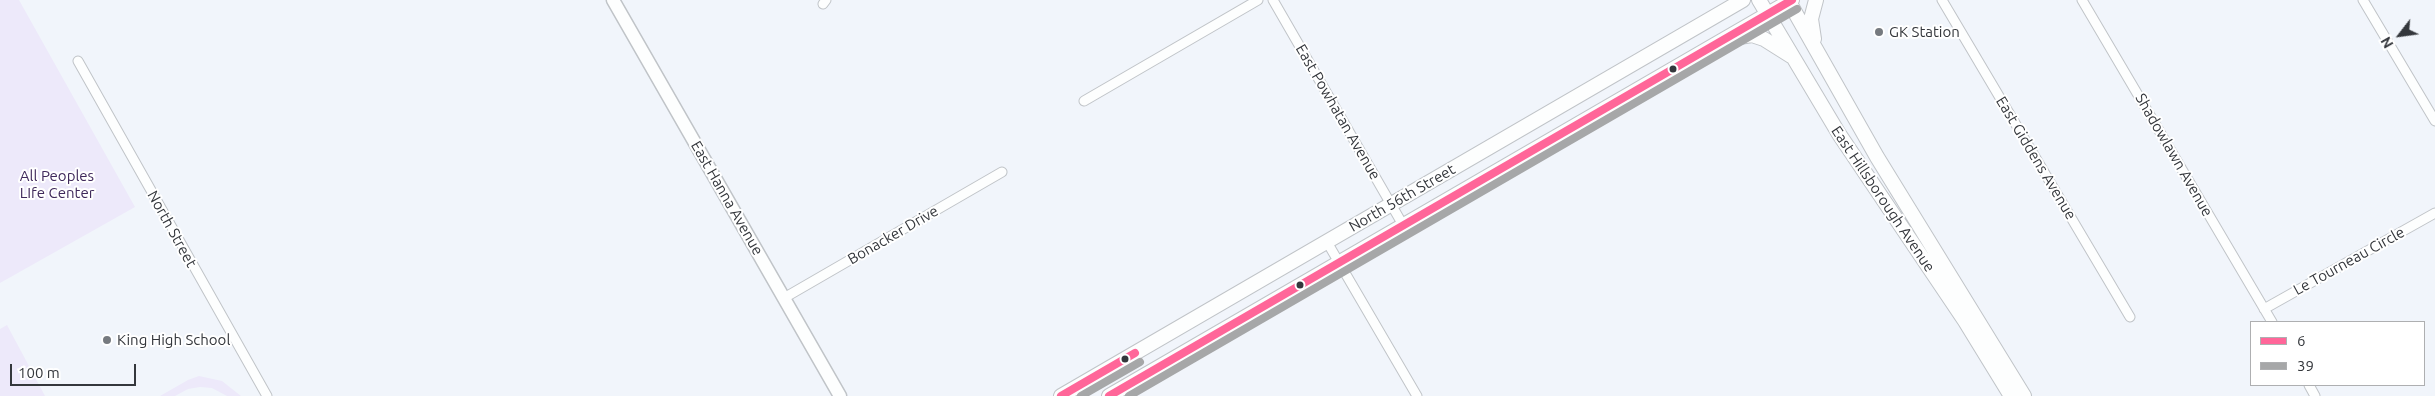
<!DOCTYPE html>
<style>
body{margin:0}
#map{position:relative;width:2435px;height:396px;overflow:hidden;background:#f1f5fb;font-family:Ubuntu,sans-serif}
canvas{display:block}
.legend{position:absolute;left:2250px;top:321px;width:175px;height:65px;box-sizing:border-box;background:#fff;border:1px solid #aeafb1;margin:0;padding:6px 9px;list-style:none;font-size:15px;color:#34373c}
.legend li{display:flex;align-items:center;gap:10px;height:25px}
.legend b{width:25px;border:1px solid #aeafb1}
.north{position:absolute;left:2375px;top:10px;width:50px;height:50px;-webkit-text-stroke:4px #fff;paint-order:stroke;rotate:240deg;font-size:14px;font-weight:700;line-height:20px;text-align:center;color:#34373c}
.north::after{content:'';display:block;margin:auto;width:18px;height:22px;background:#34373c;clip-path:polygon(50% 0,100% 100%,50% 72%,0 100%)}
.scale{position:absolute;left:10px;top:364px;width:126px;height:22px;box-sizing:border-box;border:2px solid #34373c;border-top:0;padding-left:6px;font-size:15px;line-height:18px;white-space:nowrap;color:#34373c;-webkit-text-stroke:4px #fff;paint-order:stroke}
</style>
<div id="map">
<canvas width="2435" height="396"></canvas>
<ul class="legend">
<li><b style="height:6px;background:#f69"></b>6</li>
<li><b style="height:6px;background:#a6a7a8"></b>39</li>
</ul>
<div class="north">N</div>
<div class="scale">100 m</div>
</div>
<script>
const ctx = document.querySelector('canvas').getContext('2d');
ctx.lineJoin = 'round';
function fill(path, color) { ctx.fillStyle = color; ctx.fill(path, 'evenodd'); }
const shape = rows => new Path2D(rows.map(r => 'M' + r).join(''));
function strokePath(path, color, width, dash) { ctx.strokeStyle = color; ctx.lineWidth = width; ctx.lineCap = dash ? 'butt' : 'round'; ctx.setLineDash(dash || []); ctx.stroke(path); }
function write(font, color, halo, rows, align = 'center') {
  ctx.font = font + ' Ubuntu,sans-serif'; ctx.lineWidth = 4; ctx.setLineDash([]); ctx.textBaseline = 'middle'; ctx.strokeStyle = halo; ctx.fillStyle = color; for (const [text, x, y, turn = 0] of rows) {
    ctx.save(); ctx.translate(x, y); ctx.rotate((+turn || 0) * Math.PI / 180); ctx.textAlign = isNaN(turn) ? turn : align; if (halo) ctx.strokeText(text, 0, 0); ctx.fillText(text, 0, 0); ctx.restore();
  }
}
fill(shape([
 [0,0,19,0,135,207,0,283],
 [7,325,45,396,0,396,0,329],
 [199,376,222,381,241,396,227,396,212,388,200,387,188,389,175,396,160,396,188,380]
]), '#ede9fa');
const street = shape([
 [1273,0,1403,225],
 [1942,0,2130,317],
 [2082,0,2272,322],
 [2363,0,2435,121],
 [823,4,826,0],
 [78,61,267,396],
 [1084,101,1258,0],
 [1327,242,1417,396],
 [784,298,1002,172],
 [2264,309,2435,213],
 [2309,385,2315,396]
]);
const secondary = shape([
 [613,0,840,396]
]);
const primary = shape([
 [1759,0,1839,134,1965,321,2011,396],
 [1788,0,1877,157,2024,396],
 [1733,38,1752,35,1764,39,1791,56],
 [1814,39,1811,19,1816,0],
 [1061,396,1743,0],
 [1109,396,1792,0]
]);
strokePath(street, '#c0c4c8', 11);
strokePath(secondary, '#c0c4c8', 15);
strokePath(primary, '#c0c4c8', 16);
strokePath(street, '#fdfefe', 9);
strokePath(secondary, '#fdfefe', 12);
strokePath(primary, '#fdfefe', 14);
strokePath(shape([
 [1061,396,1135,353],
 [1109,396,1792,0]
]), '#f69', 8);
strokePath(shape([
 [1081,396,1140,362],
 [1129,396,1797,9]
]), '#a6a7a8', 8);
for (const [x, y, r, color] of [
 [1879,32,5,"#767a7f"],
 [1673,69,4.5,"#34373c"],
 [1300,285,4.5,"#34373c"],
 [107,340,5,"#767a7f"],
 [1125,359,4.5,"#34373c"]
]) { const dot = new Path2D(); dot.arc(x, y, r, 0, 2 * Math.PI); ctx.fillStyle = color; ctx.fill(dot); strokePath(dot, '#fff', 2); }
write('15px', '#34373c', '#fff', [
 ["GK Station",1889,32],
 ["King High School",117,340]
], 'left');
write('15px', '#34373c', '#fff', [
 ["East Powhatan Avenue",1338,112,60],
 ["Shadowlawn Avenue",2174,155,60],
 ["East Giddens Avenue",2036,158,59],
 ["East Hanna Avenue",727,198,60],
 ["North 56th Street",1402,198,-30],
 ["East Hillsborough Avenue",1883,199,56],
 ["North Street",172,229,61],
 ["Bonacker Drive",893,235,-30],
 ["Le Tourneau Circle",2349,261,-29]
]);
write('15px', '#3f295b', '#fff', [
 ["All Peoples",57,176],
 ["LIfe Center",57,193]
]);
</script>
